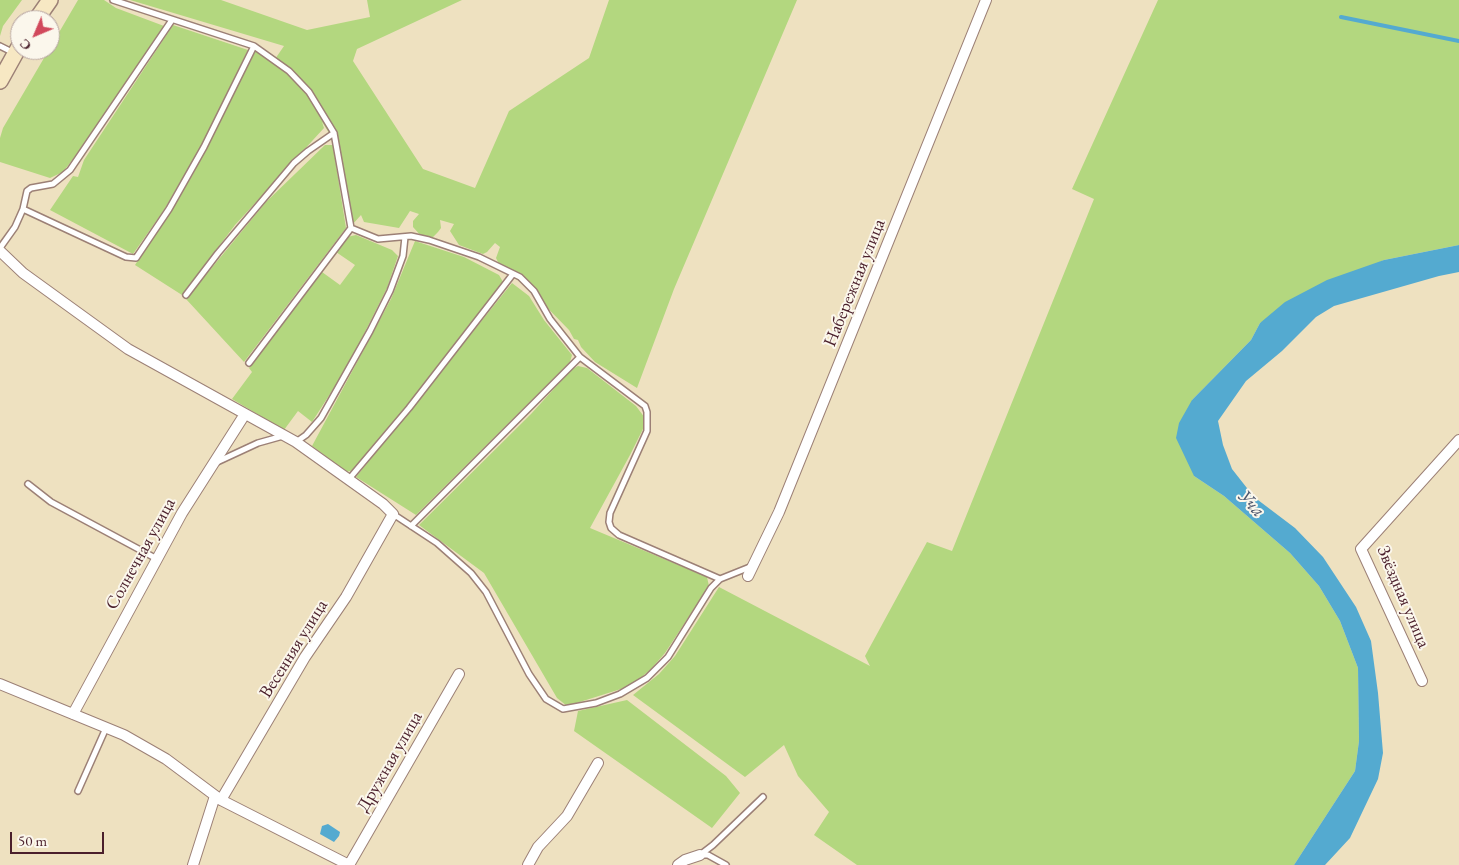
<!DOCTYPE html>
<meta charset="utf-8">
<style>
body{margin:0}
#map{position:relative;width:1459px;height:865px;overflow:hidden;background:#eee1c0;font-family:"EB Garamond",serif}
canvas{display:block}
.north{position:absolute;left:10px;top:10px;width:50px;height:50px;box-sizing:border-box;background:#fbf7ec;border:1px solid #b4a19f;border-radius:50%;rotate:225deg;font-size:14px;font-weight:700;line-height:20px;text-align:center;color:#4a1f2b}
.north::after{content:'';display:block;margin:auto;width:18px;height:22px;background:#d1495b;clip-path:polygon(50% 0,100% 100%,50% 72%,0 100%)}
.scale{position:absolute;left:10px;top:832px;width:94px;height:22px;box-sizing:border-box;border:2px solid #4a1f2b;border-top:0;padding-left:6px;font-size:15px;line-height:18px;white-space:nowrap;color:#4a1f2b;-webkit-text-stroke:4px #fbf7ec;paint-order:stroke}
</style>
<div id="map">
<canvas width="1459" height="865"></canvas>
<div class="north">С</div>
<div class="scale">50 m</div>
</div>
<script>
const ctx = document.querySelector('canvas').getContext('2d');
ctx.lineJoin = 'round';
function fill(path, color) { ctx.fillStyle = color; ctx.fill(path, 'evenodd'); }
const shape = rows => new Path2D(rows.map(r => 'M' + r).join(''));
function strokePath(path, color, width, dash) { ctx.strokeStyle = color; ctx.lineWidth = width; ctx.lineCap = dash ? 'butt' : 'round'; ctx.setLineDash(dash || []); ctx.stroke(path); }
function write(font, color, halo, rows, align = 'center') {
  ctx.font = font + ' "EB Garamond",serif'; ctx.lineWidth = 4; ctx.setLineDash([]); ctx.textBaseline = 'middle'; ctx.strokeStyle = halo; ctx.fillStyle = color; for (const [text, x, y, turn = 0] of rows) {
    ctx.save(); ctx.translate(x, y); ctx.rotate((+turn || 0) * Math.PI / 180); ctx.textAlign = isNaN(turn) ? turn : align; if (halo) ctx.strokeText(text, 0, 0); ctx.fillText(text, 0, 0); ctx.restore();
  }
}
fill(shape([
 [0,0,22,0,3,26,0,36],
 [78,0,104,0,116,8,164,26,114,102,73,159,63,172,50,178,0,162,0,138,3,128],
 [130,0,221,0,307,30,370,17,367,0,462,0,357,49,353,61,423,169,475,188,509,111,589,58,609,0,797,0,674,289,637,388,595,362,581,347,578,340,574,339,569,330,529,289,500,266,496,258,500,247,495,243,487,252,483,254,459,245,450,231,454,224,440,220,441,228,438,232,432,238,422,237,413,227,413,221,419,214,410,211,399,228,364,222,361,215,352,225,333,146,346,228,244,362,186,299,266,202,325,145,333,145,331,136,322,122,324,128,235,225,182,295,135,265,192,176,256,50,273,62,284,46],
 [1158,0,1459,0,1459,245,1384,260,1260,323,1251,340,1192,400,1194,476,1224,496,1290,553,1319,586,1340,621,1358,668,1359,741,1355,771,1294,865,857,865,814,835,829,812,798,776,784,745,745,777,633,695,659,674,675,656,719,587,870,666,865,656,927,542,952,551,1094,199,1072,189],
 [173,25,248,50,203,143,164,210,133,254,50,210,73,176,78,177,84,160],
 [356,235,392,250,398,256,387,288,348,366,312,422,298,411,284,430,232,399,252,372,249,368,322,272,340,285,355,265,336,252,347,237],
 [415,241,464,257,499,275,503,282,420,390,353,470,347,472,312,446,391,299],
 [512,283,529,296,544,320,572,355,570,362,416,515,356,477],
 [578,366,587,368,636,406,645,418,644,427,630,455,590,528,707,577,709,586,665,653,651,669,637,681,621,689,567,706,557,698,484,573,419,525,531,414,571,370],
 [627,700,726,776,740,793,712,828,574,731,578,711]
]), '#b3d77f');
fill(shape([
 [1459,245,1459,272,1439,276,1334,306,1316,317,1282,351,1246,381,1218,421,1223,445,1232,469,1254,497,1295,528,1323,557,1356,607,1371,641,1378,693,1383,753,1378,779,1350,838,1325,865,1294,865,1355,771,1359,741,1358,668,1340,621,1319,586,1290,553,1224,496,1194,476,1176,438,1179,423,1192,400,1251,340,1260,323,1285,302,1327,280,1384,260],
 [328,824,340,832,339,836,334,842,320,834,322,826]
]), '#54aad0');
strokePath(shape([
 [1341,17,1459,41]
]), '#54aad0', 4);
const service = shape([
 [113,0,254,46,289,71,309,92,334,133,351,228,378,239,411,236,429,240,479,257,520,277,534,291,550,319,580,357,645,406,647,412,647,431,610,513,609,522,611,528,619,535,720,579],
 [0,46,14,53],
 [23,209,126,257,136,258,169,209,204,147,254,46],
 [0,248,15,227,23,209,27,191,31,188,53,184,70,170,172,20],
 [186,295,218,253,294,163,308,151,334,133],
 [249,363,351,228],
 [296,442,306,435,321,418,370,331,390,291,403,256,405,237],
 [217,462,258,443,283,436],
 [349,479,409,408,513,274],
 [28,484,51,502,157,559],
 [393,514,437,543,471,573,486,592,529,674,546,699,563,709,596,703,620,694,647,678,668,657,711,588,720,579,750,567],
 [411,526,580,357],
 [78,791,106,728],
 [700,855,713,845,763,797],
 [701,855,708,855,726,865]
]);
const minor = shape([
 [0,251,23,273,128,349,296,442,383,504,393,514,346,597,305,657,221,800],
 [748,576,779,512,986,0],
 [1422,681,1361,549,1459,440],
 [0,684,124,735,166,759,221,800,349,865],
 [73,714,182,513,245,414],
 [193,865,215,796],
 [349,865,459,674],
 [528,865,538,847,567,816,598,763],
 [678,865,685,860,700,855]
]);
const secondary = shape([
 [36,20,50,0],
 [0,81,20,45]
]);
strokePath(service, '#9c8076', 8);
strokePath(minor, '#9c8076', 12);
strokePath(secondary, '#9c8076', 18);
strokePath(service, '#fff', 5);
strokePath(minor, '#fff', 10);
strokePath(secondary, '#f7e8c3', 15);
write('18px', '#4a1f2b', '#fbf7ec', [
 ["Набережная улица",855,283,-68],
 ["Солнечная улица",141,554,-61],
 ["Звёздная улица",1403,597,67],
 ["Весенняя улица",294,649,-58],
 ["Дружная улица",390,762,-60]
]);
write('italic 19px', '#4e576d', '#fbf7ec', [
 ["Уча",1251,504,47]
]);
</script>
